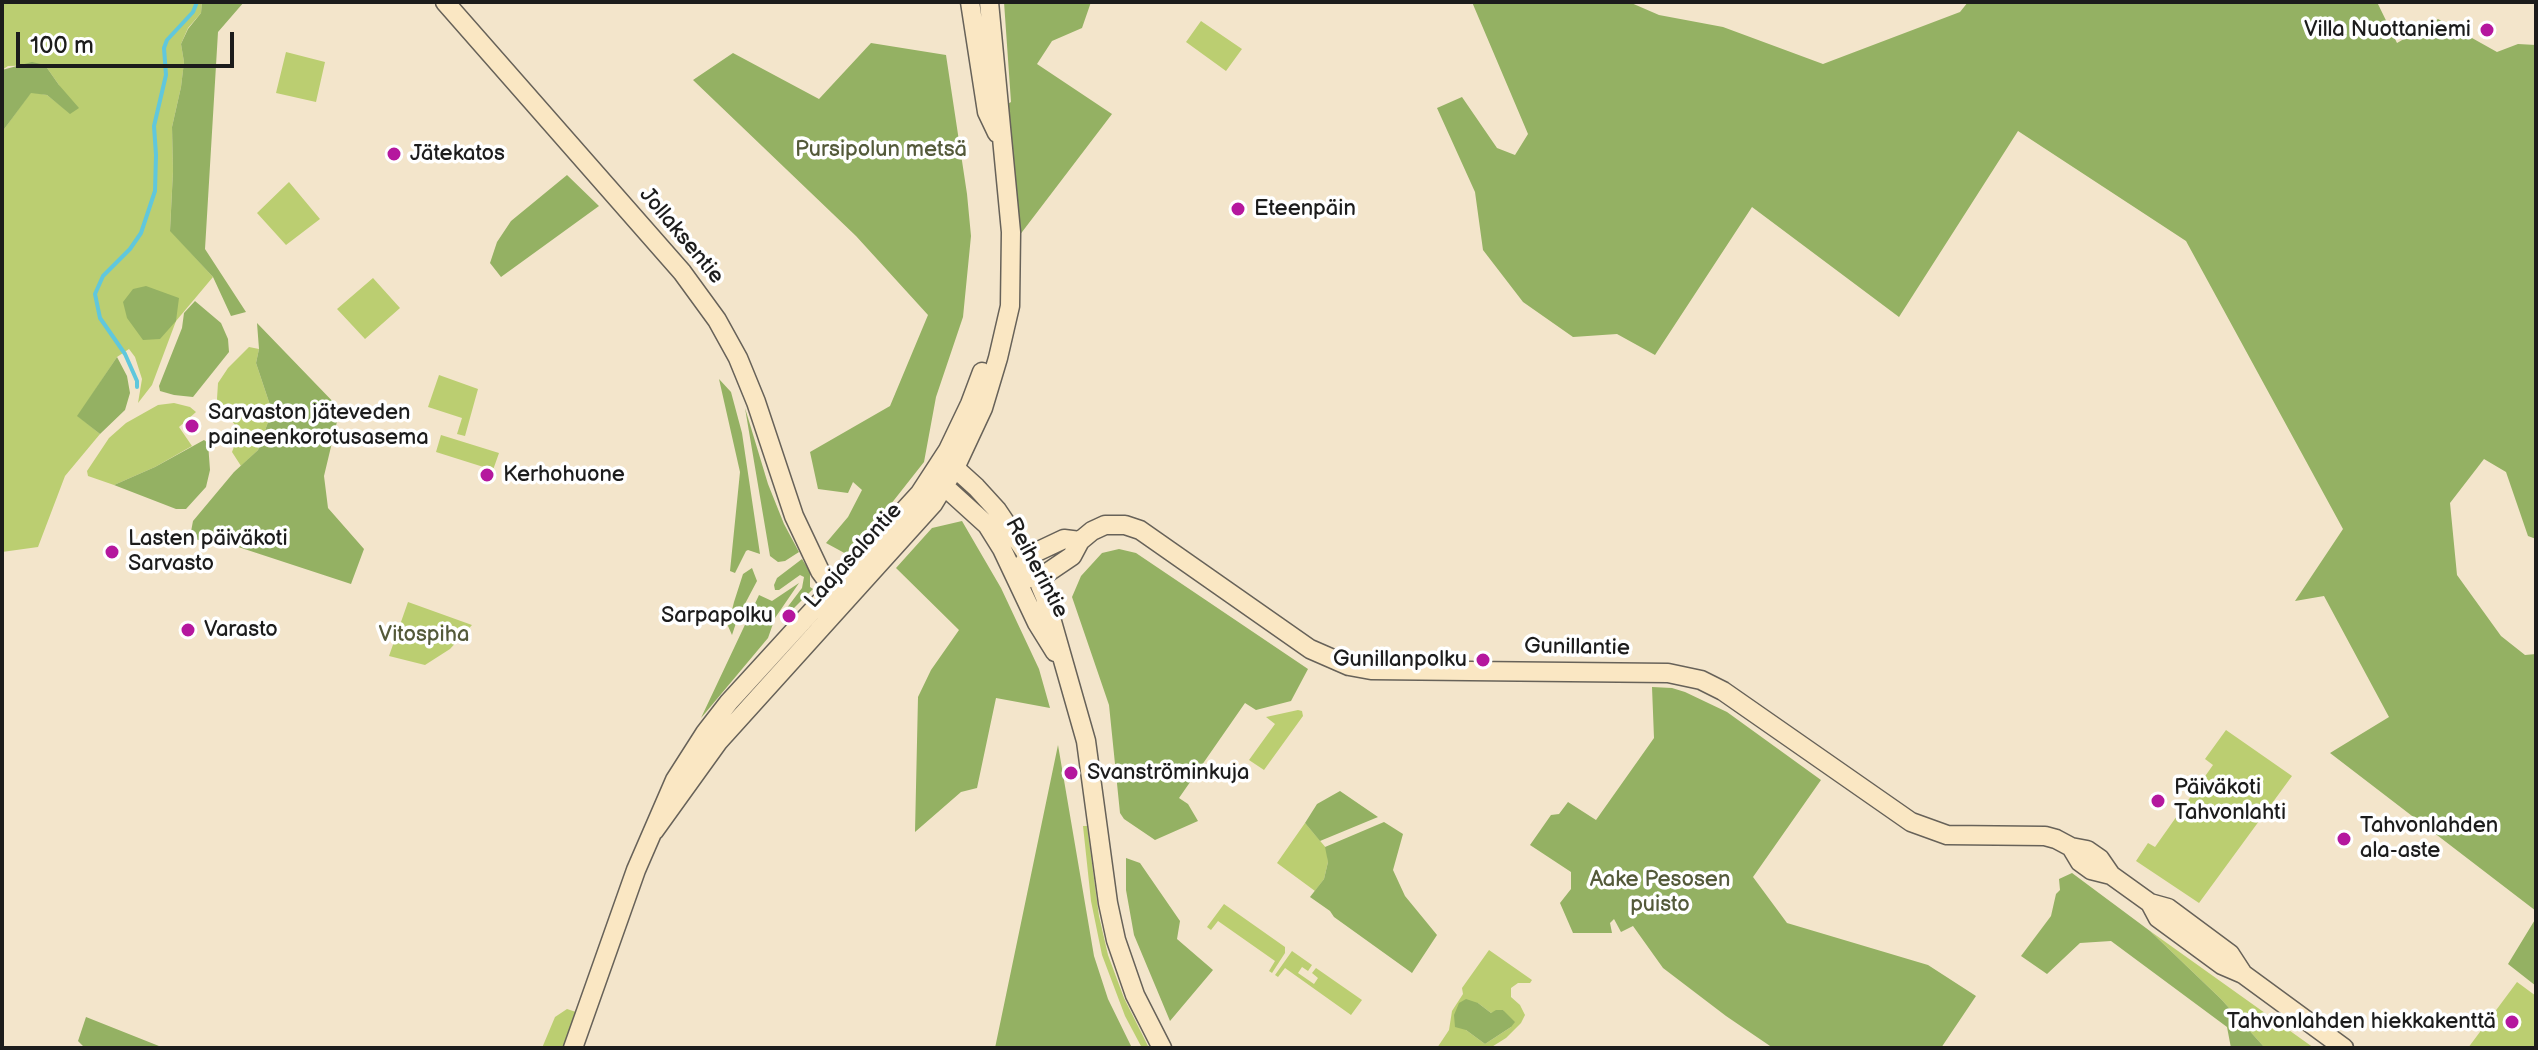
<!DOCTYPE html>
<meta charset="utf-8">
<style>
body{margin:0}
#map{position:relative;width:2538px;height:1050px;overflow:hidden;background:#f3e5cb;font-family:"Balsamiq Sans",sans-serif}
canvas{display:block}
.frame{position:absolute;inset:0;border:4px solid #1c1c1c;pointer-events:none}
.scale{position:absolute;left:16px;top:32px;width:218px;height:36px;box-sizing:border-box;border:4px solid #1c1c1c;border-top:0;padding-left:10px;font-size:24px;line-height:28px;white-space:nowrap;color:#1c1c1c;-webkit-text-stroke:6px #fff;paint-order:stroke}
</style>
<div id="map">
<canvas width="2538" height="1050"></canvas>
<div class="frame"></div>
<div class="scale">100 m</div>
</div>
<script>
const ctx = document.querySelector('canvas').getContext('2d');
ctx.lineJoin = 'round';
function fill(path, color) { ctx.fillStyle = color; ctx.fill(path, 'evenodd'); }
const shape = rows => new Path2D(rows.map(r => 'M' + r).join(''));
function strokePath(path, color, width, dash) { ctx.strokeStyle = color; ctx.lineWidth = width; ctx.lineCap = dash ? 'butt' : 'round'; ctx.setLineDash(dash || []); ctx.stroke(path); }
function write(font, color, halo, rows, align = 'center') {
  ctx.font = font + ' "Balsamiq Sans",sans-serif'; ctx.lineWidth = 7; ctx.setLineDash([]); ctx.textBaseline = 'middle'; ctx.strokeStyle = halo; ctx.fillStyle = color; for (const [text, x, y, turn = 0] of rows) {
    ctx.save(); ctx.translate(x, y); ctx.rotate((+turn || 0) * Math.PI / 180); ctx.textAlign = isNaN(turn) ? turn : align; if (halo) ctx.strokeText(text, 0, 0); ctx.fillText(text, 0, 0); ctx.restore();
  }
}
fill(shape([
 [2,2,202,2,201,13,188,28,181,44,184,62,181,87,172,127,173,171,170,230,213,277,176,321,152,385,138,403,142,379,135,357,129,349,117,357,78,416,100,434,65,476,38,547,2,552,2,132,31,92,47,95,70,113,59,85,45,65,8,66,2,70],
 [1201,21,1242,49,1226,71,1186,42],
 [286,52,325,62,316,102,276,93],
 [289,182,320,219,286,245,257,213],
 [373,278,400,308,365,339,337,309],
 [249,347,259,349,256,363,272,411,258,450,241,466,232,452,240,431,231,420,219,418,217,399,218,383,228,368],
 [439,375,478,389,465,436,457,434,462,418,428,407],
 [174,403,190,407,196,412,179,427,192,446,155,467,114,485,88,476,87,471,109,438,126,423,158,405],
 [441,435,499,453,493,470,436,452],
 [408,602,472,625,450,649,425,665,389,656],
 [1298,710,1302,711,1303,716,1264,770,1249,760,1275,724,1266,717],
 [2226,730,2292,776,2199,903,2136,861,2148,843,2155,847,2213,765,2205,759],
 [1305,823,1327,849,1328,862,1324,879,1315,891,1277,863],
 [1083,826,1087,826,1099,916,1108,955,1124,998,1149,1048,1142,1048,1125,1016,1102,955,1091,901],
 [1224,904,1285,947,1285,953,1272,973,1269,971,1275,961,1218,921,1211,930,1207,927],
 [2150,931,2314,1048,2265,1048,2221,999],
 [1489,950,1532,980,1530,983,1518,983,1511,988,1511,997,1520,1005,1525,1015,1521,1023,1506,1038,1490,1048,1437,1048,1449,1030,1452,1011,1463,994,1462,988],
 [1478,1003,1491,1013,1503,1010,1511,1027,1485,1044,1466,1030],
 [1292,951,1312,965,1308,971,1302,967,1298,973,1314,984,1318,978,1312,973,1316,968,1362,1000,1351,1015,1285,968,1278,977,1275,975],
 [2517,982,2536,996,2536,1048,2468,1048],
 [567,1009,576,1012,563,1048,542,1048,555,1017]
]), '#bbce71');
fill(shape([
 [202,2,244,2,218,32,205,249,246,312,231,316,213,277,170,231,173,171,172,127,181,87,184,62,181,44,188,29,201,13],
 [1004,2,1091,2,1082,28,1052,41,1037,64,1112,114,1019,236,1006,105,1011,102],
 [1472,2,1629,2,1659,15,1723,27,1823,64,1960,12,1968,2,2377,2,2397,43,2438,19,2497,52,2518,44,2536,45,2536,539,2528,536,2506,472,2484,459,2450,503,2457,575,2501,636,2525,655,2536,654,2536,911,2330,753,2389,717,2324,596,2295,601,2343,529,2186,241,2018,131,1899,317,1752,207,1655,355,1617,334,1573,337,1523,302,1483,250,1475,192,1437,108,1462,97,1497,148,1515,155,1528,134],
 [871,43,946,55,967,194,971,236,963,317,936,397,924,462,850,556,826,543,848,517,862,490,853,482,848,493,818,489,810,452,890,406,928,315,856,236,693,80,733,53,819,99],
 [32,62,45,65,59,85,79,108,70,114,47,95,31,93,2,132,2,70],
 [567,175,599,206,501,277,490,263,497,242,511,221],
 [146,286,179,298,176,321,160,339,143,340,127,318,123,302,133,289],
 [195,301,221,323,228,339,229,352,193,397,174,395,160,391,159,386,182,328,184,313],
 [257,323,340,409,324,476,328,508,364,549,351,584,220,541,218,547,190,537,193,521,234,472,258,450,272,411,256,363,259,349],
 [117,357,127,376,130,393,125,410,100,434,77,416],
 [719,379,731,392,742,433,760,554,748,550,746,551,735,573,730,571,740,472],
 [745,408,768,484,784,524,799,552,785,561,778,562,770,556],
 [204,440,208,443,210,470,206,487,186,509,176,509,114,485,155,467],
 [962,521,1001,588,1039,669,1050,708,996,698,977,788,961,792,915,832,918,697,931,670,959,630,896,568,932,528],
 [1119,549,1136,553,1308,669,1291,701,1256,710,1245,703,1179,798,1188,804,1198,821,1155,840,1124,819,1120,813,1109,705,1072,597,1081,576,1102,553],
 [802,559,810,572,810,587,813,589,786,616,783,613,802,588,804,577,800,575,779,590,775,590,774,585,777,578],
 [752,568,757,581,738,617,732,635,728,626,734,602,743,574],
 [799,583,775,618,768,638,701,718,759,595,772,601],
 [1652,687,1672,688,1685,692,1727,712,1821,780,1753,877,1787,923,1928,965,1976,996,1941,1048,1773,1048,1726,1016,1663,968,1633,926,1621,932,1614,919,1610,923,1612,933,1573,933,1560,903,1571,889,1571,872,1530,845,1551,815,1559,814,1568,802,1596,820,1654,738],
 [1058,745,1094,956,1108,999,1132,1048,995,1048],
 [1340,791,1378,817,1320,841,1305,823,1317,804],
 [1384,822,1403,834,1393,870,1405,896,1437,935,1412,973,1334,917,1330,911,1310,897,1324,879,1328,862,1325,847],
 [1126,858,1140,863,1180,921,1177,939,1213,970,1170,1021,1134,935,1126,890],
 [2072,873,2150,931,2221,999,2265,1048,2231,1048,2227,1027,2111,941,2080,943,2047,974,2021,956,2051,916,2056,894,2060,890,2059,879],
 [2536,918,2536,986,2508,964],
 [1466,999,1478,1003,1491,1013,1496,1010,1503,1010,1515,1022,1511,1027,1485,1044,1466,1030,1455,1027,1454,1015,1459,1003],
 [86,1017,164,1048,85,1048,78,1041]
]), '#94b163');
strokePath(shape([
 [137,387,137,381,125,354,100,318,95,294,103,276,130,249,141,233,155,191,156,155,154,126,166,75,164,48,167,40,193,12,197,2]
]), '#60c7dc', 4);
const secondary = shape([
 [445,2,682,272,717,320,738,358,756,402,794,516,820,571,833,589,841,593],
 [970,2,987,112,997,133],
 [943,469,955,468,976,487,997,510,1028,556,1045,597,1086,741,1108,903,1116,940,1135,995,1162,1048],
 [939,475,944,486,987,525,1002,549,1037,623,1055,652],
 [1023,564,1028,556,1064,539,1080,541],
 [1015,576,1038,579,1072,556,1080,541,1092,531,1105,525,1125,525,1140,530,1310,649,1349,666,1371,670,1668,673,1701,680,1723,691,1911,822,1947,835,2045,836,2056,839,2071,847,2087,850,2100,859,2111,875,2150,903,2168,908,2230,954,2243,974],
 [654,831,718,742,933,504,955,468,983,408,998,358,1010,306,1011,232,989,2],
 [2071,847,2080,862,2091,870,2111,875],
 [2150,903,2158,918,2222,965,2243,974,2344,1048],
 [573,1048,636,870,675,780,705,733,729,702,920,493,948,450,970,404,982,372]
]);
strokePath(secondary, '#676259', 21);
strokePath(secondary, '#fae7c3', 18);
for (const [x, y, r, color] of [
 [2487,30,8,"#b5179e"],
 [394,154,8,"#b5179e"],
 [1238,209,8,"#b5179e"],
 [192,426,8,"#b5179e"],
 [487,475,8,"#b5179e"],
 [112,552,8,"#b5179e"],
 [789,616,8,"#b5179e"],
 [188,630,8,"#b5179e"],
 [1483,660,8,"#b5179e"],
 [1071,773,8,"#b5179e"],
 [2158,801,8,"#b5179e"],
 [2344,839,8,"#b5179e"],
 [2512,1022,8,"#b5179e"]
]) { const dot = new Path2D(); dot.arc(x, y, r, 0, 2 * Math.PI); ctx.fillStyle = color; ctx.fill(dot); strokePath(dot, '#fff', 3); }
write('22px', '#1c1c1c', '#fff', [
 ["Villa Nuottaniemi",2471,30,"right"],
 ["Jätekatos",410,154],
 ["Eteenpäin",1254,209],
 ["Sarvaston jäteveden",208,413],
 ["paineenkorotusasema",208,438],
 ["Kerhohuone",503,475],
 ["Lasten päiväkoti",128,539],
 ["Sarvasto",128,564],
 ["Sarpapolku",773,616,"right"],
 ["Varasto",204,630],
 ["Gunillanpolku",1467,660,"right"],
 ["Svanströminkuja",1087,773],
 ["Päiväkoti",2174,788],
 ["Tahvonlahti",2174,813],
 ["Tahvonlahden",2360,826],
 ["ala-aste",2360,851],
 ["Tahvonlahden hiekkakenttä",2496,1022,"right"]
], 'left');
write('22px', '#545a3a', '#fff', [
 ["Pursipolun metsä",881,150],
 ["Vitospiha",424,635],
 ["Aake Pesosen",1660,880],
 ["puisto",1660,905]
]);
write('22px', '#1c1c1c', '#fff', [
 ["Jollaksentie",681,236,50],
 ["Laajasalontie",854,556,-48],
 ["Reiherintie",1036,568,62],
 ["Gunillantie",1577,648,1]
]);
</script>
